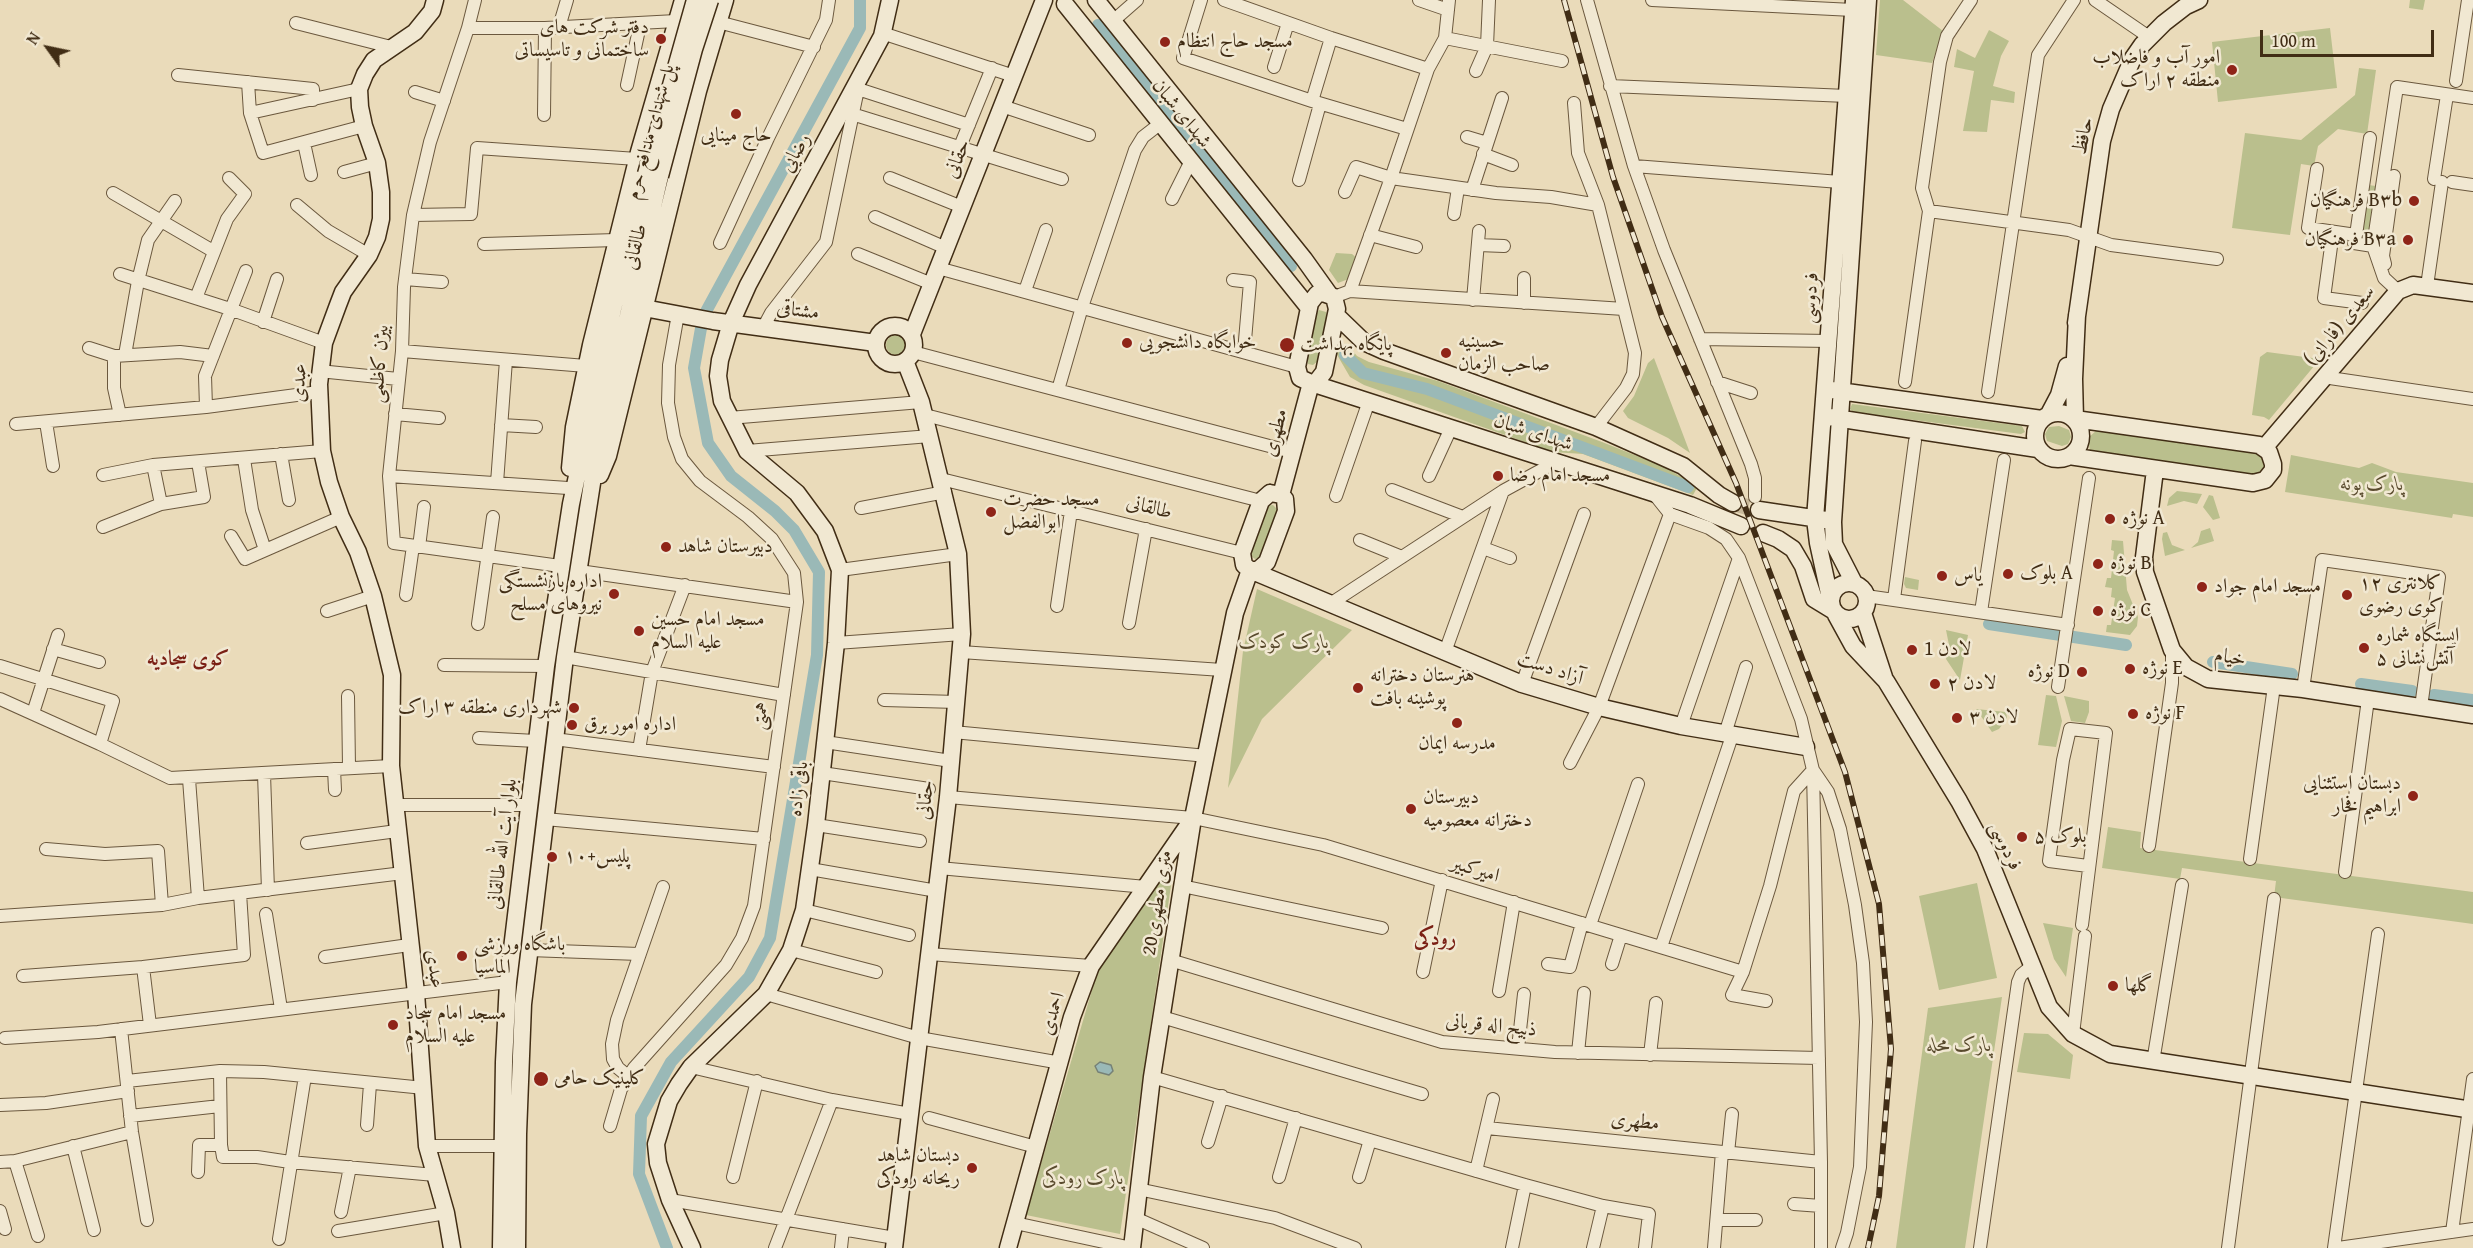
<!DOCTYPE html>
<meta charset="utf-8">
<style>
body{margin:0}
#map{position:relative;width:2473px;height:1248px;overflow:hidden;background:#eadbba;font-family:"Gentium Book Plus",serif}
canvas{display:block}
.north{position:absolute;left:18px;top:18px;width:60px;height:60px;-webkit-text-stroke:4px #f1e8d2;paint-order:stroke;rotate:303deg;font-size:16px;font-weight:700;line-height:24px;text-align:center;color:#412d15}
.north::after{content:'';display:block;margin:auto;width:21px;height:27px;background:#412d15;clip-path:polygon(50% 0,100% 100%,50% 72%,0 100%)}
.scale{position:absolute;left:2260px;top:30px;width:174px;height:27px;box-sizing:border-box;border:3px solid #412d15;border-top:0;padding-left:8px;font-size:18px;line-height:21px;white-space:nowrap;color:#412d15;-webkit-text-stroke:4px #f1e8d2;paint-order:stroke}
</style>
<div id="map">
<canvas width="2473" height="1248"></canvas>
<div class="north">N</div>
<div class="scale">100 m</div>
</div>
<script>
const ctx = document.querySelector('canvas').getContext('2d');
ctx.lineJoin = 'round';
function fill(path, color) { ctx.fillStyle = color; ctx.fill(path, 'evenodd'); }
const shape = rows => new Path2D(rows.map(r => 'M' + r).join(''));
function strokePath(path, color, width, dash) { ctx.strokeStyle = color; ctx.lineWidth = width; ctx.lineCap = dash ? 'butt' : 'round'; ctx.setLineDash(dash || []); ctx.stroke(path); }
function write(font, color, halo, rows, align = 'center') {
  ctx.font = font + ' "Gentium Book Plus",Amiri,serif'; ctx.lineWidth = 5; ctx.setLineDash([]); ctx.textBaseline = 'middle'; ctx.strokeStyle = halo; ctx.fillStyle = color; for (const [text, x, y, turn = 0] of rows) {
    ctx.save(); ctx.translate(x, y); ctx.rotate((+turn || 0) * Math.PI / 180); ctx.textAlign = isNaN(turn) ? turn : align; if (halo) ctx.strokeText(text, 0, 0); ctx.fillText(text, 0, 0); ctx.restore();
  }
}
fill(shape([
 [1880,0,1903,0,1943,31,1932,63,1876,55],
 [2410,0,2425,0,2423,10,2409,8],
 [2330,28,2337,88,2218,102,2212,42],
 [1989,30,2009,41,2001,56,1993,86,2015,92,2014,103,1991,100,1987,132,1963,131,1974,71,1954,67,1957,49,1975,58],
 [2359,68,2376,70,2367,134,2338,129,2318,146,2314,166,2301,164,2290,235,2232,228,2245,133,2301,140,2355,95],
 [2368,185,2376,186,2368,235,2361,234],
 [1336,253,1352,254,1358,259,1351,278,1338,283,1329,270],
 [1319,310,1326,312,1327,317,1318,361,1313,365,1308,364,1307,359,1316,314],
 '886 345a10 10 0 1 1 20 0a10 10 0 1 1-20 0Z',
 [1346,343,1357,356,1369,362,1438,381,1602,442,1662,466,1698,486,1693,495,1583,454,1553,452,1364,385,1350,377,1336,353],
 [2267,352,2320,359,2269,420,2264,417,2252,415,2260,357],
 [1654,358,1690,453,1668,438,1628,418,1623,411,1634,396,1648,363],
 [1852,404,2022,426,2025,432,2021,434,1853,412,1850,409],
 [2059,426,2069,430,2071,437,2068,444,2062,446,2047,441,2045,434,2049,427],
 [2097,430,2261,453,2267,464,2258,477,2090,451,2088,438],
 [2291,455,2359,468,2372,463,2396,472,2473,483,2473,517,2453,514,2452,518,2285,492],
 [2177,491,2202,494,2197,504,2184,501,2167,506,2169,498],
 [2209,495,2213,496,2220,518,2213,520,2203,507],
 [1273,505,1279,511,1261,557,1255,559,1250,555,1250,549,1267,506],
 [2210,528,2214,541,2191,548,2198,542,2201,531],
 [2167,532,2172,545,2185,550,2165,556,2162,539,2163,533],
 [2112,540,2123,541,2127,590,2138,617,2137,626,2130,635,2106,632,2107,625,2111,625,2115,598,2111,597,2112,588,2105,587,2107,578,2111,578,2114,551,2111,550],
 [1905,577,1919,580,1918,590,1906,588,1904,584],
 [1257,589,1352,630,1262,719,1228,788,1243,651],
 [1946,630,1968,635,1960,680,1946,659,1949,645],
 [2046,695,2056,696,2062,721,2056,747,2038,745],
 [2064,696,2089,701,2089,712,2085,723,2071,721],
 [1976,709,2006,712,2007,718,1999,729,1992,732],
 [2108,827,2141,832,2140,848,2473,892,2473,924,2274,897,2276,881,2182,868,2180,879,2102,868],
 [1173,872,1120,1234,1026,1215,1097,973,1160,878],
 [1977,883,1997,978,1939,990,1919,896],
 [2043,923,2073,928,2066,977,2054,959],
 [2002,997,1965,1248,1896,1248,1928,1008],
 [2024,1033,2048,1034,2073,1055,2070,1079,2017,1072]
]), '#babf8d');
const water = shape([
 [1100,1062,1111,1065,1113,1071,1109,1075,1098,1072,1095,1066,1100,1062]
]);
fill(water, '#9ab9b7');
strokePath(water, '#768176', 1.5);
strokePath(shape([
 [1098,25,1291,266],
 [1345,355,1363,373,1427,389,1688,487],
 [1989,624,2126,645],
 [2213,662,2292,674],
 [2361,684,2412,691],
 [2434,695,2473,700],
 [667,1248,639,1174,641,1116,671,1062,749,977,770,938,817,655,819,572,794,530,775,511,731,476,708,443,694,368,703,317,860,28,860,0]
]), '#9ab9b7', 12);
strokePath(shape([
 [1733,503,1759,510]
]), '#c8b899', 16, [16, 8]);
const street = shape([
 [475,0,468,28,430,142,413,215,404,287,402,351,389,476,394,543,560,566],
 [1201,0,1183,58,1312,101,1407,129],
 [1224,0,1331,38,1428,69],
 [1419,0,1448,10],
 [1587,0,1634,166,1664,250,1751,464,1755,478,1755,497],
 [1652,0,1853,10],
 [2095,0,2149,37],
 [1113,21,1137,0],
 [718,22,814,47],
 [296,23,391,47],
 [559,27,567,0],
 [468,28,545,28,676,21],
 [882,33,1014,76],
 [1445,38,1562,61],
 [1274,67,1288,23],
 [1476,71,1487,46,1489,0],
 [178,75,313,89,313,100],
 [2456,81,2468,0],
 [248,82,250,113,263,153,364,126],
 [627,85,640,25],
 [1610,86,1847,96],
 [858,89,969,125],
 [415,92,444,101],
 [1312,101,1331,38],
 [1574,103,1578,153,1598,205,1635,353,1633,374,1626,388,1596,427],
 [1002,106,1089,135],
 [250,113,359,89],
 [852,114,1062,179],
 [544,115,545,28],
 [1467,137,1487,143],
 [304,143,311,175],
 [959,149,992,68],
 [1483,154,1512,165],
 [1634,166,1840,182],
 [2317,169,2308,228,2356,235,2370,138],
 [344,172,377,163],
 [890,178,962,207],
 [2434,179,2447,95],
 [1299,180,1320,104],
 [2452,182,2473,185],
 [1472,190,1502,98],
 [1345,192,1356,167,1391,178,1496,193,1551,197,1598,205],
 [113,193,213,251],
 [1172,199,1191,161],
 [297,205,328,231,369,255],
 [1929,211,2069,230,2111,245,2217,259],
 [1454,214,1458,188],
 [413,215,471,214,477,148,637,159],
 [875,217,946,248],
 [2333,232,2324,298,2362,303],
 [1370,235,1416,247],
 [2356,235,2354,243,2373,246],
 [720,243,768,138,826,20,829,0],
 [484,244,616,240],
 [1478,245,1504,246],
 [858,254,932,284],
 [2385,264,2383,256,2394,176],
 [938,268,1297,367],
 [120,274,230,309,324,343],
 [405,279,442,282],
 [1233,280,1250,282,1244,352],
 [2427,286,2442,182],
 [1025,291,1046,230],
 [1350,291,1624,309],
 [2398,291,2384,278,2373,246,2397,87,2473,98],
 [1334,297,1350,291,1391,178,1428,69,1445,38,1449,0],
 [196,298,227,219,245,194,229,178],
 [1473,300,1479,231],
 [1524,303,1524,278],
 [263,322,277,279],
 [763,328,771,313,826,242,858,89],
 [1700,339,1829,341],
 [89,348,114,356,180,352,213,356],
 [402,351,586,366],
 [913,352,1292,452],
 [125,355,138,281,148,240,175,201],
 [114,356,114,388,120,415],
 [319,371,398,379],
 [2323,377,2473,399],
 [1717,382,1751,393],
 [1905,382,1929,211,1922,188,1940,62,1947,36,1971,0],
 [1058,390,1082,307,1135,150,1143,137,1161,123],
 [1988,392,2038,55,2074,0],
 [206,407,205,376,246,271],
 [395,414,439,418],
 [925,415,1261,501],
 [729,418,921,402],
 [46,422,53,466],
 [16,424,206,407,319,392],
 [501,425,536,427],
 [747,451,930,436],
 [281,454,289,500],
 [244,459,252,510,265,550],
 [153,465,161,504],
 [103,475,153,465,322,451],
 [389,476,568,488],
 [1429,476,1451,428],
 [941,479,1242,553],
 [497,483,506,360],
 [1392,490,1463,517],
 [1654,494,1670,514,1709,528,1726,539,1739,558,1801,719,1813,770,1828,792,1840,829,1855,905,1863,963,1866,1022,1860,1167,1847,1233,1842,1248],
 [1336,496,1369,401],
 [861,508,945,492],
 [103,527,161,504,204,497,198,462],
 [231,536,245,559,341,517],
 [1360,540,1402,557],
 [419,547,424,507],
 [1483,548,1510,558],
 [840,570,958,554],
 [579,571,797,602],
 [406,595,413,546],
 [1866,596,2068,625],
 [1894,599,1915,441],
 [1330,604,1503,491,1556,462],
 [1057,606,1071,511],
 [327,611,373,596],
 [1981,612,2004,460],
 [1129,623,1146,529],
 [478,624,493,517],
 [836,643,962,634],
 [53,649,99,662],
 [961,652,1222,670],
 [1445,652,1503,491],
 [565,657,784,695],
 [444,665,546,666],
 [0,666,113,701,100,744],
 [1522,684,1584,514],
 [2058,687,2089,478],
 [2303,689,2322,560,2393,570,2439,577,2421,707],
 [348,696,349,767],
 [0,699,100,744,170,778,391,766],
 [884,700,957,702],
 [33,713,58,635],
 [1681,726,1739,558],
 [953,732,1207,756],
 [1725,734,1746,667],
 [479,738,536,741],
 [554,739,774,767],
 [825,742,951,761],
 [639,750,652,672,685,585],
 [1570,763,1599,707,1670,514],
 [334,769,335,790],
 [1813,770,1821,1162,1821,1248],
 [822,773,929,789],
 [264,774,268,890],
 [189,779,198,898],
 [948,797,1193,818,1323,845,1743,972],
 [395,805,528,805],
 [545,819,764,839],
 [816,825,920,841],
 [307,843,397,831],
 [2149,846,2172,683,2172,650],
 [46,849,105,854,158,851,162,905],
 [2250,859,2274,686],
 [939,868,1146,887],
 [810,869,937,891],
 [2345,872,2368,699],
 [1182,886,1382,928],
 [804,910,909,935],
 [266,914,281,1009],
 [0,916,162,905,198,898,403,873],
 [1590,925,1638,784],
 [2082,925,2106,733,2070,729,2063,760,2049,861,2088,866],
 [1661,947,1732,736],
 [529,950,639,954],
 [791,950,876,972],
 [929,954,1091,966],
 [325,957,409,945],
 [1170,960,1442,1042,1555,1052,1819,1058],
 [1548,964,1570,967,1582,923],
 [1612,964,1621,935],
 [143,967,150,1025],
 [1423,972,1442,880],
 [23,976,143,967,244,955,240,893],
 [1499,991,1514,902],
 [766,994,919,1038,1061,1063],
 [1766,1001,1732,995,1743,972,1770,886,1794,791,1813,770],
 [1162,1017,1422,1094],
 [121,1029,132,1132,147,1220],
 [2073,1034,2085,936],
 [5,1038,98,1032,508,982],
 [1518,1048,1524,994],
 [1578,1053,1584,993],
 [1650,1055,1656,1003],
 [2153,1062,2182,885],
 [691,1067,832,1100,910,1114],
 [220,1071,221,1145,223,1157,257,1157,290,1162,435,1175],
 [629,1077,618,1068,613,1059,612,1044,617,1020,663,887],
 [1152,1077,1525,1185,1603,1206,1649,1214,1645,1248],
 [127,1081,220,1071,264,1072,424,1088],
 [0,1105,46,1103,128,1091],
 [130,1116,220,1106],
 [929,1118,1036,1147],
 [367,1125,370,1084],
 [610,1126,621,1089,634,1068,726,965,742,938,754,906,797,602,794,573,772,539,748,517,700,481,682,459,674,437,668,403,669,365,678,314],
 [1487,1128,1821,1162],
 [1208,1142,1222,1096],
 [73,1146,94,1230],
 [427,1146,502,1146],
 [1728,1153,1732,1114],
 [15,1161,38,1236],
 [0,1162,15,1161,132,1132],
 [1476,1171,1493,1099],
 [198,1172,199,1145,221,1145],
 [733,1177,757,1081],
 [1279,1177,1296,1118],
 [1359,1177,1370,1140],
 [1138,1189,1275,1218,1355,1248],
 [670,1200,895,1238],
 [1794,1204,1821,1206],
 [0,1211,5,1229],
 [341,1212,350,1167],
 [1135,1218,1203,1248],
 [1717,1220,1756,1220],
 [1015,1223,1132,1248],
 [338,1231,446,1213],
 [2452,1232,2473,1079],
 [279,1239,305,1076],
 [775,1248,832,1100],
 [841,1248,843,1229],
 [1512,1248,1525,1185],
 [1593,1248,1603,1206],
 [1714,1248,1722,1152],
 [1980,1248,2018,982,2021,975,2032,966],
 [2228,1248,2274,899],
 [2334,1248,2378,934],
 [2338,1248,2473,1229]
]);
const secondary = shape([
 [435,0,432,11,415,32,374,60,365,74,359,89,360,107,364,126,377,163,381,192,381,219,377,237,369,255,343,292,338,305,324,343,319,384,322,451,329,482,341,517,358,552,373,596,392,675,391,766,416,993,427,1146,446,1213,452,1248],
 [1096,0,1304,259,1329,294],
 [1065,4,1309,308],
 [1323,293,1334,297,1337,309,1324,372,1317,381,1311,383,1300,378,1297,367,1310,303,1317,294,1323,293],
 [644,308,713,321,876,343],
 [1336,315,1364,342,1384,351,1596,427,1683,466,1719,495,1733,503],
 [2076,323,2102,141,2111,109,2133,58,2142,45,2164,23,2186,6,2199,0],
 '876 345a19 19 0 1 1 38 0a19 19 0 1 1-38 0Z',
 [912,334,1044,0],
 [1832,390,2042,419],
 '2035 436a23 23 0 1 1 46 0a23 23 0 1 1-46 0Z',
 [2049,414,2059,395,2067,366],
 [1829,417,2038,449],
 [2264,448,2398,291,2413,285,2473,293],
 [2069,456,2253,483,2265,480,2273,470,2273,464,2269,452,2259,445,2075,419,2074,379,2077,315],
 [570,468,574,427,591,345,639,152,683,0],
 [2155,470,2144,557,2145,572,2172,650,2186,667,2208,679,2303,689,2473,715],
 [600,475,608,456,698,91,725,0],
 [1270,493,1281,495,1285,499,1286,511,1267,562,1258,570,1250,570,1244,565,1242,553,1261,501,1270,493],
 [1281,495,1311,383,1690,505,1741,526],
 [1759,510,1826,520],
 [1763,533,1778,539,1793,549,1803,566,1814,599,1832,610],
 '1831 601a18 18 0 1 1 36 0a18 18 0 1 1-36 0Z',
 [1854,583,1834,544,1833,522,1868,0],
 [1830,598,1818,543,1815,519,1854,0],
 [1863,613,1884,677],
 [1836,615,1853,646,1886,681,1959,801,1985,849,2049,1007,2073,1034,2110,1054,2473,1110],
 [501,1248,504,1062,508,982,546,666,571,504,613,309,646,174],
 [517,1248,518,1134,523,1004,565,657,597,451,660,176],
 [692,1248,670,1200,658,1163,656,1144,669,1101,679,1084,691,1067,766,994,791,950,804,910,816,825,836,643,840,570,825,531,797,493,747,451,722,401,718,376,720,360,731,323,748,285,882,36,890,0],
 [894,1248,948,797,962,634,958,554,921,402,905,361],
 [1008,1248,1072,1017,1091,966,1189,824],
 [1132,1248,1152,1077,1193,818,1235,613,1250,570,1522,684,1599,707,1681,726,1806,747]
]);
strokePath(street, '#6b583e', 14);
strokePath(secondary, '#412d15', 19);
strokePath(street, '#f1e8d2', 12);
strokePath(secondary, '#f1e8d2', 16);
const rail = shape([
 [1564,0,1613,177,1662,317,1736,483,1845,772,1879,904,1891,1049,1879,1196,1868,1248]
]);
strokePath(rail, '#412d15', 6);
strokePath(rail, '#f1e8d2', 4, [11]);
const secondaryBridge = shape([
 [646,174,695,0],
 [660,176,694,49,710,0]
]);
strokePath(secondaryBridge, '#412d15', 19, []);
strokePath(secondaryBridge, '#f1e8d2', 16);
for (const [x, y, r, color] of [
 [661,39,6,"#8f2418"],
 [1165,42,6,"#8f2418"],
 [2232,70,6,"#8f2418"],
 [736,114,6,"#8f2418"],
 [2414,201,6,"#8f2418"],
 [2408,240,6,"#8f2418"],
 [1127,343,6,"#8f2418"],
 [1287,345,8,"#8f2418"],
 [1446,353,6,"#8f2418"],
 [1498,476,6,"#8f2418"],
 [991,512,6,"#8f2418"],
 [2110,519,6,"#8f2418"],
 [666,547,6,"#8f2418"],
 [2098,564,6,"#8f2418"],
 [2008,574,6,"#8f2418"],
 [1942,576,6,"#8f2418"],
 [2202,587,6,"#8f2418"],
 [614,594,6,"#8f2418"],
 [2347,595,6,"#8f2418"],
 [2098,611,6,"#8f2418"],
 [639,631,6,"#8f2418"],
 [2364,648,6,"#8f2418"],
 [1912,650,6,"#8f2418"],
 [2130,669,6,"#8f2418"],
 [2082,672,6,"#8f2418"],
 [1935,684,6,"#8f2418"],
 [1358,688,6,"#8f2418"],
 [574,708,6,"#8f2418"],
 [2133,714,6,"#8f2418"],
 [1957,718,6,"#8f2418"],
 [1457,723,6,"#8f2418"],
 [572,725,6,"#8f2418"],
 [2413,796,6,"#8f2418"],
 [1411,809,6,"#8f2418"],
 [2022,837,6,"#8f2418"],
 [552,857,6,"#8f2418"],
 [462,956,6,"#8f2418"],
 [2113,986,6,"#8f2418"],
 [393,1025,6,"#8f2418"],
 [541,1079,8,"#8f2418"],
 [972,1168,6,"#8f2418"]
]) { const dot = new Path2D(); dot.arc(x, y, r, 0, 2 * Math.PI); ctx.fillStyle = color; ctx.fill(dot); strokePath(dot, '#f1e8d2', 2); }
write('20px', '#412d15', '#f1e8d2', [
 ["دفتر شرکت های",649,28,"right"],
 ["ساختمانی و تاسیساتی",649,51,"right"],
 ["مسجد حاج انتظام",1177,42],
 ["امور آب و فاضلاب",2220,58,"right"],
 ["منطقه ۲ اراک",2220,81,"right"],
 ["حاج مینایی",736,136,"center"],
 ["فرهنگیان B۳b",2402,201,"right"],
 ["فرهنگیان B۳a",2396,240,"right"],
 ["حسینیه",1458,342],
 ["صاحب الزمان",1458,365],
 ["خوابگاه دانشجویی",1139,343],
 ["پایگاه بهداشت",1300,345],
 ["مسجد امام رضا",1510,476],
 ["مسجد حضرت",1003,500],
 ["ابوالفضل",1003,523],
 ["نوژه A",2122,519],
 ["دبیرستان شاهد",678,547],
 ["نوژه B",2110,564],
 ["بلوک A",2020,574],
 ["یاس",1954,576],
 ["اداره بازنشستگی",602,582,"right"],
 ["نیروهای مسلح",602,605,"right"],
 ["کلانتری ۱۲",2359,584],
 ["کوی رضوی",2359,607],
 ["مسجد امام جواد",2214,587],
 ["نوژه C",2110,611],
 ["مسجد امام حسین",651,620],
 ["علیه السلام",651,643],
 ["ایستگاه شماره",2376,636],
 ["۵ آتش‌نشانی",2376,659],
 ["لادن 1",1924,650],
 ["نوژه E",2142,669],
 ["نوژه D",2070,672,"right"],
 ["هنرستان دخترانه",1370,676],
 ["پوشینه بافت",1370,699],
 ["لادن ۲",1947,684],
 ["شهرداری منطقه ۳ اراک",562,708,"right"],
 ["نوژه F",2145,714],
 ["لادن ۳",1969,718],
 ["اداره امور برق",584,725],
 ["مدرسه ایمان",1457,744,"center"],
 ["دبستان استثنایی",2401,784,"right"],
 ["ابراهیم فخار",2401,807,"right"],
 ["دبیرستان",1423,798],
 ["دخترانه معصومیه",1423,821],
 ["بلوک ۵",2034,837],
 ["پلیس+۱۰",564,857],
 ["باشگاه ورزشی",474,945],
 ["الماسیا",474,968],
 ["گلها",2125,986],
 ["مسجد امام سجاد",405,1014],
 ["علیه السلام",405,1037],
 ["کلینیک حامی",554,1079],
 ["دبستان شاهد",960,1156,"right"],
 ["ریحانه رودکی",960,1179,"right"]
], 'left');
write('20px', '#412d15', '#f1e8d2', [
 ["شهدای شبان",1181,114,51],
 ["پل شهدای مدافع حرم",651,132,-75],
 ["حافظ",2084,136,-79],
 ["رضایی",796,153,-61],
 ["حقانی",958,159,-68],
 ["طالقانی",636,247,-76],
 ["فردوسی",1811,298,-86],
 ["مشتاقی",798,311,8],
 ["سعدی (فارابی)",2340,326,-50],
 ["بیژن کاظمی",380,364,-86],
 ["عبدی",300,383,-88],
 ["مطهری",1276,433,-75],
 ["شهدای شبان",1533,433,18],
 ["طالقانی",1149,508,14],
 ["خیام",2230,658,10],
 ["آزاد دست",1550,669,18],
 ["همتی",761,716,-82],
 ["باقی زاده",799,789,-83],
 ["حقانی",926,800,-84],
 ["بلوار آیت الله طالقانی",503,844,-83],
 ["فردوسی",2005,846,65],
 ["امیرکبیر",1475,870,17],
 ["20متری مطهری",1158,903,-81],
 ["عبدی",434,969,82],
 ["احمدی",1053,1014,-73],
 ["ذبیح اله قربانی",1491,1026,6],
 ["مطهری",1635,1122,6]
]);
write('italic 20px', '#594a2d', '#f1e8d2', [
 ["پارک پونه",2372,485],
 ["پارک کودک",1284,643],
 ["پارک محله",1959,1046],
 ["پارک رودکی",1083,1179]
]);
write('bold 21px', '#7a1f14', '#f1e8d2', [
 ["کوی سجادیه",188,660],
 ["رودکی",1435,940]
]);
</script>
